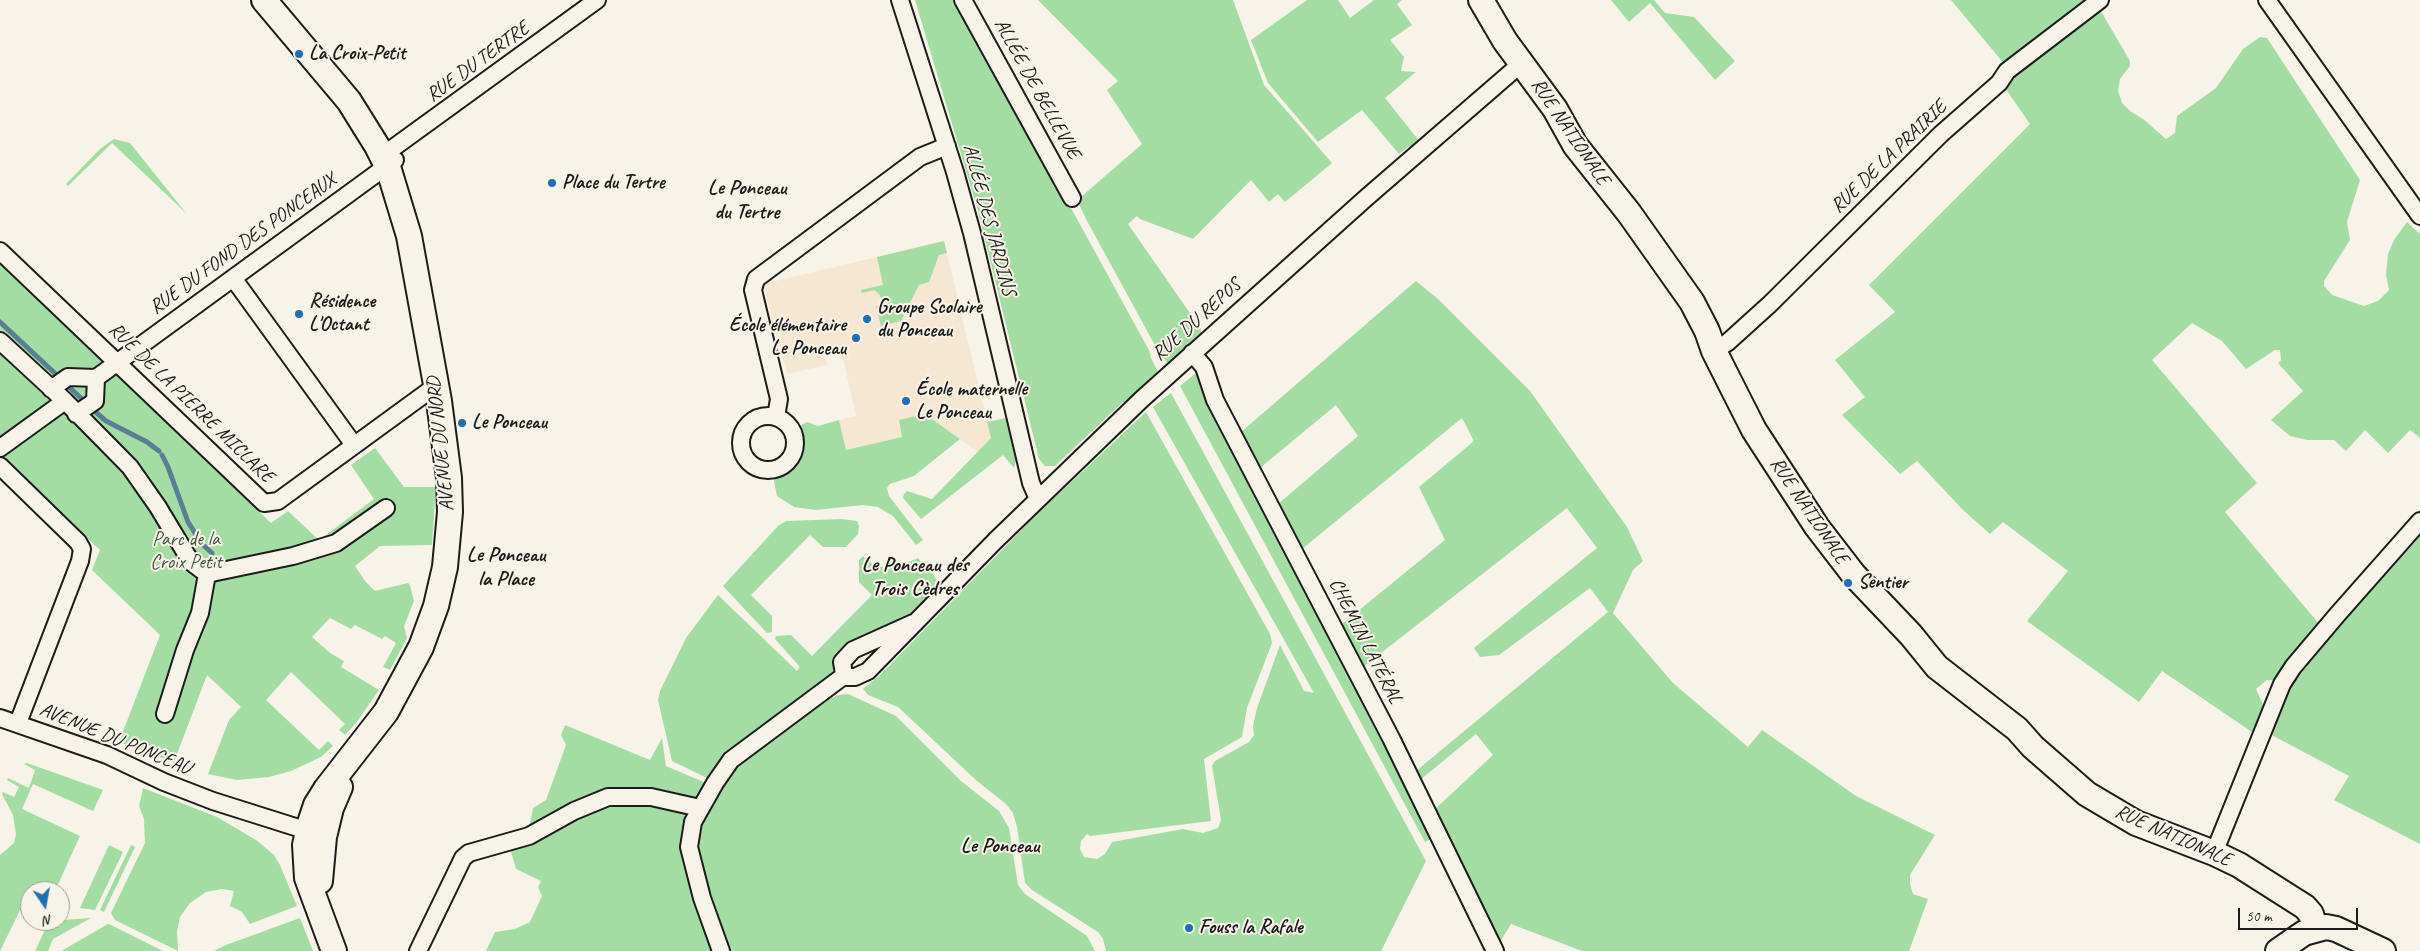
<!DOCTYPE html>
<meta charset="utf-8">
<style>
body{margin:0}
#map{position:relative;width:2420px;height:951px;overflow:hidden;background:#f7f3e8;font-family:Caveat,sans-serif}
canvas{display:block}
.north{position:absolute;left:20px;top:881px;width:50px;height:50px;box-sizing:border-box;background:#f7f3e8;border:1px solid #9f9d96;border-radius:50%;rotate:168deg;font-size:14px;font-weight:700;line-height:20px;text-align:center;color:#1c1c1c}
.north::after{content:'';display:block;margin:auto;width:18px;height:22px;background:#1f6fb2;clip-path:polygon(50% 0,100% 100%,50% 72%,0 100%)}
.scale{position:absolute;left:2238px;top:908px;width:120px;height:22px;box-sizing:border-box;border:2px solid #1c1c1c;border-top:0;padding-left:6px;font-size:15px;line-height:18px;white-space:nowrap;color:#1c1c1c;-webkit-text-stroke:4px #f7f3e8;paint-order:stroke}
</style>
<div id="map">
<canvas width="2420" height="951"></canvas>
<div class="north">N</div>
<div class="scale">50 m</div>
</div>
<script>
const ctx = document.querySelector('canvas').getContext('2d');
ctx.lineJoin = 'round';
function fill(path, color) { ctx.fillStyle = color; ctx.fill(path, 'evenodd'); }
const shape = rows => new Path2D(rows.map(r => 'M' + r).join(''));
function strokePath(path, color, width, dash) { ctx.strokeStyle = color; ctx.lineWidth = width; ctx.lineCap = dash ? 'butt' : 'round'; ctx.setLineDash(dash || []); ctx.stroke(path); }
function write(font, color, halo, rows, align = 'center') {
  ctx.font = font + ' Caveat,sans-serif'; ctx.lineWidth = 4; ctx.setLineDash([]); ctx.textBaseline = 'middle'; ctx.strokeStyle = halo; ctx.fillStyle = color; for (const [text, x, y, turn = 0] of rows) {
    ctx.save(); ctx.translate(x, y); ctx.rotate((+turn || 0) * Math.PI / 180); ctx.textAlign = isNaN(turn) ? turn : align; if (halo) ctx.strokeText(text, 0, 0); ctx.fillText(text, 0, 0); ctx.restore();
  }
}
fill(shape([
 [944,241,991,438,978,452,925,414,902,437,846,450,839,420,856,416,842,354,825,357,827,365,787,374,763,284]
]), '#f6e7d3');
fill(shape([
 [915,0,957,0,1067,207,1071,208,1150,352,1151,358,1159,374,1126,403,1123,402,1055,466,1045,466,1039,459,978,211],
 [1038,0,1233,0,1264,85,1332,163,1285,202,1278,194,1269,202,1251,180,1193,239,1140,219,1137,216,1128,224,1201,329,1201,335,1168,364,1157,349,1087,221,1075,196,1078,193,1081,197,1142,144,1107,90,1118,81],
 [1307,0,1338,0,1350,18,1374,0,1402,0,1397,4,1412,25,1390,40,1404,57,1401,71,1416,72,1385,98,1420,142,1416,145,1408,147,1399,154,1362,110,1318,142,1268,83,1251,40],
 [1611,0,1654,0,1665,13,1694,17,1735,61,1715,80,1650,3,1629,22],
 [1951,0,2095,0,2006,66],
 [2099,8,2130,61,2130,66,2120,79,2118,91,2122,103,2130,111,2143,119,2166,139,2175,133,2177,116,2216,88,2243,49,2260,37,2267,38,2360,180,2347,222,2350,240,2324,281,2324,286,2332,295,2364,306,2378,301,2389,290,2386,275,2388,254,2394,240,2407,222,2420,234,2420,438,2410,430,2388,453,2365,430,2346,451,2334,440,2307,440,2290,436,2271,420,2303,391,2278,363,2281,360,2280,350,2275,350,2246,369,2222,341,2192,323,2152,360,2257,483,2225,512,2320,625,2276,680,2267,680,2256,689,2264,707,2255,734,2162,671,2139,702,2027,621,2068,571,2003,522,1990,534,1963,510,1917,461,1900,474,1842,415,1865,397,1835,360,1895,312,1869,285,2030,124,2003,85,2019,68],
 [114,139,130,143,186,213,112,143,68,186,66,184,100,149],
 [944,241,947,253,939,255,929,282,919,285,901,321,881,326,876,306,882,304,880,295,874,290,862,293,861,290,883,285,877,257],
 [0,264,271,523,288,511,319,540,374,499,351,465,375,448,404,487,436,487,432,545,380,546,355,566,365,581,375,591,408,583,410,585,414,601,404,626,407,638,390,670,383,667,396,643,385,636,382,639,355,625,351,629,330,618,312,637,330,653,344,661,341,667,379,690,356,723,345,735,339,730,345,724,291,672,266,700,319,750,328,741,333,746,321,757,291,771,269,777,237,780,208,774,229,720,241,707,207,675,174,762,119,742,160,635,92,570,100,550,0,455],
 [1416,281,1438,299,1530,391,1627,527,1643,561,1633,570,1613,613,1673,683,1748,747,1762,730,1856,796,1935,835,1910,875,1910,884,1913,894,1928,899,1909,951,1582,951,1511,924,1500,942,1434,810,1493,755,1476,734,1420,780,1416,771,1608,612,1590,588,1499,655,1480,657,1474,648,1597,548,1567,508,1363,667,1341,625,1445,540,1419,487,1474,441,1462,418,1302,549,1278,504,1358,436,1336,405,1260,468,1241,432],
 [1196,373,1433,838,1425,842,1180,386],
 [1171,393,1426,861,1381,951,1106,951,1103,939,1098,932,1032,890,1025,883,1017,827,1013,813,1006,804,977,781,898,707,868,695,863,689,880,675,1036,515,1146,412,1270,634,1272,643,1247,708,1242,737,1204,759,1211,821,1090,836,1087,834,1081,841,1080,849,1084,857,1097,859,1105,854,1112,842,1183,829,1203,833,1218,828,1221,820,1212,766,1215,761,1249,742,1254,735,1253,726,1257,708,1280,645,1304,691,1314,693,1153,407],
 [925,414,960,439,914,476,890,484,887,488,889,496,923,540,916,545,893,516,878,507,863,505,816,510,794,507,777,496,773,476,793,463,799,452,801,445,796,428,807,422,818,426,839,420,846,450,902,437,899,420],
 [1011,417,1016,442,1012,444,1016,460,1014,468,1003,455,921,519,903,498,904,494,907,491,932,499,991,438,987,422],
 [842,519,857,521,859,526,858,534,846,547,823,547,810,535,751,595,772,616,772,632,767,633,723,586,778,526,786,521],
 [2420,532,2420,844,2334,800,2349,776,2266,732,2292,677],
 [863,556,869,562,883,567,901,565,918,558,943,586,911,617,836,660,833,679,722,758,709,779,672,761,658,700,660,691,686,638,718,595,797,671,800,667,775,639,776,636,791,635,812,656,872,595,859,582,859,560],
 [848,694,896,716,961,781,999,811,1009,828,1018,885,1025,894,1087,936,1095,951,728,951,696,847,699,826,704,813,739,760,821,702,839,695],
 [565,725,650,760,662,738,666,766,706,783,695,801,625,790,529,829,533,808,546,800,566,745,561,735],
 [27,763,103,790,93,811,33,784,22,809,80,836,55,891,43,891,32,886,0,951,0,855,14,843,16,834,13,815,2,794,3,792,14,797,19,787,7,780,8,778,29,788,35,770,24,764],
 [143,788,217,817,256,840,274,855,280,865,297,906,250,924,242,912,230,906,234,891,222,889,206,892,190,903,180,917,177,931,178,951,115,920,111,913,145,843,144,819,139,806],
 [632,804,661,806,687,813,682,840,682,848,714,951,486,951,495,932,515,929,530,922,542,896,538,887,541,881,516,869,510,848,539,838,578,816,608,805],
 [109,845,123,852,95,910,80,908],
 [131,845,135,847,104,912,100,910],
 [91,918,53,939,48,951,35,951,49,921],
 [300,918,313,951,213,951,226,945],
 [108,924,111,925,163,951,61,951]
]), '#a3dda3');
strokePath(shape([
 [0,322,60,378],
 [65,383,85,402],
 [91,408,106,421,147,442,159,451],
 [162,455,168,467,188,522,202,544,212,553]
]), '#5a7f94', 5);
const street = shape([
 [900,0,955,172,972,233,1031,483,1038,499],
 [963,0,1072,198],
 [2267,0,2420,216],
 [382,156,597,0],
 [0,251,264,503,278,501,437,385],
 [233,278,354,445],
 [0,341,65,401,130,467,158,507,191,562,207,574],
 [1714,351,1728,342,1770,304,1941,134,1999,83,2007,71,2100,0],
 [1192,353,1204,367,1215,400,1391,738,1495,951],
 [51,389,68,377,96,378,395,160],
 [76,414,95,401,96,378],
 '741 443a27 27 0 1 1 54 0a27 27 0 1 1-54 0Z',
 [776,417,779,399,753,290,756,279,920,157,947,146],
 [0,448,65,401],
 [0,466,78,542,82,549,80,561,18,723],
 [207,574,293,556,336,543,386,508],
 [913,623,853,650,842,662,844,674,847,677,855,677,868,671,996,540,1142,399,1366,198,1523,62],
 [165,714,185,650,200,613,207,574],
 [0,718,107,755,164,782,213,801,308,831,314,837],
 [2214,853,2282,684,2293,667,2337,615,2420,521],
 [418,951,463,858,469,853,529,836,574,811,608,797,651,797,700,808],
 [721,951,702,898,689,847,693,822,715,783,731,760,845,675]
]);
const secondary = shape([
 [264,0,349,101,377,146,389,170,409,236,439,401,449,478,450,512,445,567,436,606,421,647,386,712,326,789,316,805,310,823,305,845,307,878,334,951],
 [1481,0,1505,41,1555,109,1575,145,1629,213,1692,302,1707,331,1714,351,1754,430,1817,527,1854,575,1911,635,1937,667,2017,729,2033,747,2087,794,2136,823,2214,853,2239,865,2305,907,2311,914,2315,928],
 [320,881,324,837,331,808,340,787],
 [2278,951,2304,933,2326,927,2336,929,2383,951]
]);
strokePath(street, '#1c1c1c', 20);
strokePath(secondary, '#1c1c1c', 28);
strokePath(street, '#f7f3e8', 16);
strokePath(secondary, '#f7f3e8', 24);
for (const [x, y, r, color] of [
 [299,54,5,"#1f6fb2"],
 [552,183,5,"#1f6fb2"],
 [299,314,5,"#1f6fb2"],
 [867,319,5,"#1f6fb2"],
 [856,338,5,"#1f6fb2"],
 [906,401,5,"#1f6fb2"],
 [462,423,5,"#1f6fb2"],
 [1848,583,5,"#1f6fb2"],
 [1189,928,5,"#1f6fb2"]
]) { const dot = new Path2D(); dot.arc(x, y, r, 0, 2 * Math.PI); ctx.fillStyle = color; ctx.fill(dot); strokePath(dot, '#f7f3e8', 2); }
write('bold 20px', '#1c1c1c', '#f7f3e8', [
 ["La Croix-Petit",309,54],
 ["Place du Tertre",562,183],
 ["Résidence",309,302],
 ["L'Octant",309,325],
 ["Groupe Scolaire",877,308],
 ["du Ponceau",877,331],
 ["École élémentaire",846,326,"right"],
 ["Le Ponceau",846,349,"right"],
 ["École maternelle",916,390],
 ["Le Ponceau",916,413],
 ["Le Ponceau",472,423],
 ["Sentier",1858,583],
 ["Fouss la Rafale",1199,928]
], 'left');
write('20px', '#1c1c1c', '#f7f3e8', [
 ["RUE DU TERTRE",478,62,-36],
 ["ALLÉE DE BELLEVUE",1037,89,61],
 ["RUE NATIONALE",1570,132,56],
 ["RUE DE LA PRAIRIE",1889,157,-44],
 ["ALLÉE DES JARDINS",989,220,75],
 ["RUE DU FOND DES PONCEAUX",243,244,-36],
 ["RUE DU REPOS",1197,320,-42],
 ["RUE DE LA PIERRE MICLARE",191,403,44],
 ["AVENUE DU NORD",441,444,-96],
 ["RUE NATIONALE",1809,511,56],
 ["CHEMIN LATÉRAL",1365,641,63],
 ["AVENUE DU PONCEAU",115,739,22],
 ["RUE NATIONALE",2173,836,24]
]);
write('20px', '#445644', '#f7f3e8', [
 ["Parc de la",186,540],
 ["Croix Petit",186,563]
]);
write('bold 21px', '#1c1c1c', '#f7f3e8', [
 ["Le Ponceau",747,188],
 ["du Tertre",747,212],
 ["Le Ponceau",506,555],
 ["la Place",506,579],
 ["Le Ponceau des",915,565],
 ["Trois Cèdres",915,589],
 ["Le Ponceau",1000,846]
]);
</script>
